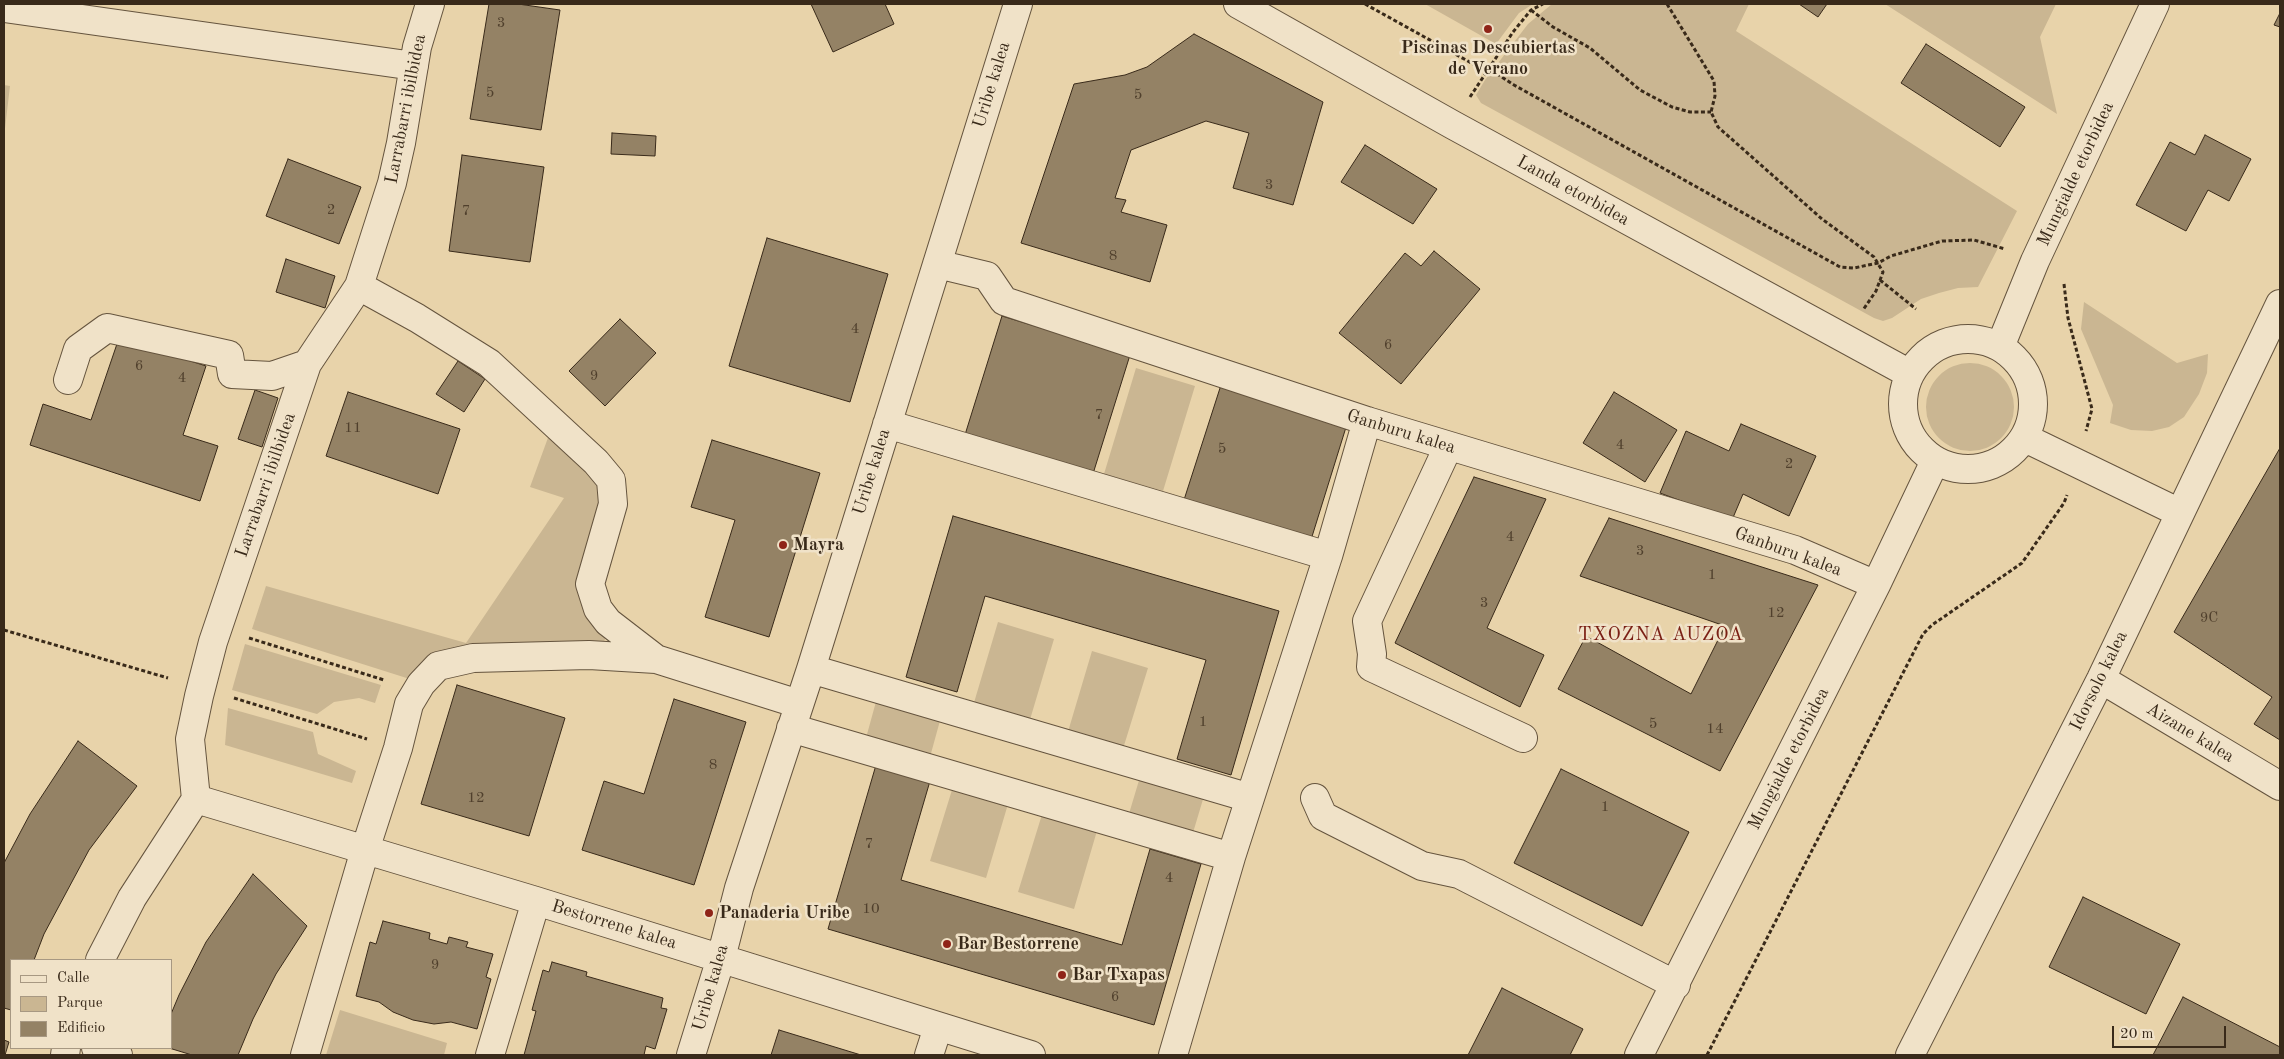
<!DOCTYPE html>
<style>
body{margin:0}
#map{position:relative;width:2284px;height:1059px;overflow:hidden;background:#e8d3aa;font-family:"Old Standard TT",serif}
canvas{display:block}
.frame{position:absolute;inset:0;border:5px solid #392a1a;pointer-events:none}
.legend{position:absolute;left:10px;top:959px;width:162px;height:90px;box-sizing:border-box;background:#f0e2c8;border:1px solid #a79882;margin:0;padding:6px 9px;list-style:none;font-size:15px;color:#392a1a}
.legend li{display:flex;align-items:center;gap:10px;height:25px}
.legend b{width:25px;border:1px solid #a79882}
.scale{position:absolute;left:2112px;top:1026px;width:114px;height:22px;box-sizing:border-box;border:2px solid #392a1a;border-top:0;padding-left:6px;font-size:15px;line-height:18px;white-space:nowrap;color:#392a1a;-webkit-text-stroke:4px #f0e2c8;paint-order:stroke}
</style>
<div id="map">
<canvas width="2284" height="1059"></canvas>
<div class="frame"></div>
<ul class="legend">
<li><b style="height:6px;background:#f0e2c8"></b>Calle</li>
<li><b style="height:14px;background:#cab692"></b>Parque</li>
<li><b style="height:14px;background:#948265"></b>Edificio</li>
</ul>
<div class="scale">20 m</div>
</div>
<script>
const ctx = document.querySelector('canvas').getContext('2d');
ctx.lineJoin = 'round';
function fill(path, color) { ctx.fillStyle = color; ctx.fill(path, 'evenodd'); }
const shape = rows => new Path2D(rows.map(r => 'M' + r).join(''));
function strokePath(path, color, width, dash) { ctx.strokeStyle = color; ctx.lineWidth = width; ctx.lineCap = dash ? 'butt' : 'round'; ctx.setLineDash(dash || []); ctx.stroke(path); }
function write(font, color, halo, rows, align = 'center') {
  ctx.font = font + ' "Old Standard TT",serif'; ctx.lineWidth = 5; ctx.setLineDash([]); ctx.textBaseline = 'middle'; ctx.strokeStyle = halo; ctx.fillStyle = color; for (const [text, x, y, turn = 0] of rows) {
    ctx.save(); ctx.translate(x, y); ctx.rotate((+turn || 0) * Math.PI / 180); ctx.textAlign = isNaN(turn) ? turn : align; if (halo) ctx.strokeText(text, 0, 0); ctx.fillText(text, 0, 0); ctx.restore();
  }
}
fill(shape([
 [1425,4,1533,4,1519,13,1496,44],
 [1552,4,1749,4,1736,31,2017,211,1978,287,1958,288,1939,293,1921,299,1892,318,1883,321,1874,318,1481,103,1476,95,1485,80,1528,24],
 [1885,4,2056,4,2040,37,2057,114],
 [4,85,10,86,4,137],
 [2084,302,2177,363,2208,354,2207,373,2199,394,2184,417,2169,427,2152,431,2131,430,2110,423,2113,405,2081,329],
 '1926 407a44 44 0 1 1 88 0a44 44 0 1 1-88 0Z',
 [1136,368,1195,386,1163,491,1104,474],
 [549,435,599,479,604,502,580,587,592,625,608,632,603,644,416,681,252,629,266,586,466,643,564,498,530,487],
 [998,622,1054,639,1029,723,973,706],
 [245,644,381,685,375,703,359,698,334,702,317,714,232,690],
 [1092,651,1148,668,1122,752,1067,735],
 [877,698,941,717,930,757,866,738],
 [228,708,313,732,318,754,356,771,352,783,225,745],
 [956,777,1011,794,986,878,930,861],
 [1140,777,1204,796,1192,836,1128,817],
 [1044,808,1099,824,1074,909,1018,892],
 [340,1010,447,1043,444,1055,326,1055]
]), '#cab692');
const building = shape([
 [489,4,518,4,560,10,541,130,470,119,489,4],
 [811,4,885,4,894,24,833,52,811,4],
 [1799,4,1827,4,1818,17,1799,4],
 [2280,13,2280,27,2274,25,2280,13],
 [1194,34,1323,102,1293,205,1233,188,1249,133,1206,121,1131,150,1115,198,1126,200,1121,212,1167,225,1150,282,1021,243,1074,84,1125,75,1147,67,1194,34],
 [1926,44,2025,107,2000,147,1901,83,1926,44],
 [612,133,656,136,655,156,611,154,612,133],
 [2205,135,2251,159,2229,201,2208,190,2186,231,2136,205,2170,142,2195,155,2205,135],
 [1365,145,1437,189,1413,224,1341,182,1365,145],
 [462,155,544,167,530,262,449,251,462,155],
 [288,159,361,187,339,244,266,216,288,159],
 [767,238,888,274,850,402,729,366,767,238],
 [1434,251,1480,289,1401,384,1339,333,1405,253,1421,266,1434,251],
 [286,259,335,276,325,308,276,292,286,259],
 [1002,316,1130,355,1092,477,964,438,1002,316],
 [620,319,656,353,605,406,569,371,620,319],
 [119,338,206,366,183,435,218,446,200,501,30,445,43,404,91,420,119,338],
 [458,361,485,379,464,412,436,394,458,361],
 [1221,385,1347,424,1310,543,1183,503,1221,385],
 [255,390,278,398,262,447,238,439,255,390],
 [348,392,460,429,438,494,326,456,348,392],
 [1614,392,1677,430,1645,482,1583,443,1614,392],
 [1741,424,1816,456,1789,516,1743,494,1732,520,1660,493,1686,431,1729,451,1741,424],
 [712,440,820,473,769,637,705,617,735,520,691,507,712,440],
 [2280,448,2280,740,2254,724,2272,697,2174,632,2280,448],
 [1474,477,1546,499,1487,628,1544,655,1520,707,1395,643,1474,477],
 [953,516,1279,611,1231,775,1177,759,1206,660,985,596,957,692,906,677,953,516],
 [1609,518,1818,585,1720,771,1558,689,1586,636,1691,694,1725,626,1580,576,1609,518],
 [457,685,565,718,529,836,421,804,457,685],
 [674,699,746,722,694,885,582,850,604,781,644,794,674,699],
 [78,741,137,786,89,850,44,934,34,960,11,960,11,1010,4,1008,4,863,30,814,78,741],
 [876,765,930,781,901,880,1122,945,1150,849,1201,864,1154,1025,828,929,876,765],
 [1561,769,1689,832,1642,926,1514,863,1561,769],
 [253,874,307,926,276,974,253,1019,238,1055,192,1055,169,1048,171,1048,171,1014,179,995,206,942,253,874],
 [2083,897,2180,944,2146,1014,2049,967,2083,897],
 [383,921,430,933,429,939,447,944,449,937,468,942,466,947,493,954,486,977,491,979,477,1029,451,1022,434,1024,413,1020,393,1012,379,1002,356,996,370,942,376,944,383,921],
 [552,962,587,972,586,976,663,998,661,1008,667,1009,655,1049,646,1046,644,1055,524,1055,536,1011,532,1010,543,970,549,972,552,962],
 [1502,988,1583,1029,1570,1055,1468,1055,1502,988],
 [2183,997,2280,1047,2280,1055,2153,1055,2183,997],
 [779,1030,861,1055,771,1055,779,1030],
 [4,1040,9,1042,5,1055,4,1055,4,1040]
]);
fill(building, '#948265');
strokePath(building, '#392a1a', 1);
const minor = shape([
 [1238,4,1453,125,1910,374],
 [4,8,414,66],
 [937,264,987,276,1004,301,1367,421,1795,550,1876,585],
 [359,286,417,318,489,363,596,462,611,480,613,504,590,584,598,609,608,622,656,659,799,704],
 '1903 404a65 65 0 1 1 130 0a65 65 0 1 1-130 0Z',
 [2000,347,2035,261,2155,4],
 [68,380,78,349,107,328,229,355,232,374,272,376,307,364],
 [887,424,1328,556],
 [2025,438,2180,513],
 [1448,447,1367,621,1372,654,1371,667,1523,738],
 [811,669,1250,798],
 [2101,679,2280,786],
 [791,728,1231,857],
 [1315,798,1323,816,1422,866,1459,874,1676,985],
 [196,799,536,901,1031,1055],
 [100,960,132,898,196,799,190,739,199,696,213,642,307,364,359,286,392,183,401,143,417,47,430,4],
 [96,1048,118,1055],
 [65,1055,66,1048],
 [305,1055,365,850,398,748,409,704,421,684,438,666,473,658,589,655,656,659],
 [490,1055,536,901],
 [691,1055,721,958,739,888,811,669,1018,4],
 [929,1055,938,1027],
 [1173,1055,1231,857,1328,556,1367,421],
 [1639,1055,1876,585,1935,461],
 [1910,1055,2101,679,2280,304]
]);
strokePath(minor, '#65543e', 30);
strokePath(shape([
 [1365,4,1475,65,1488,68,1514,85,1840,267,1854,268,1878,263,1891,256,1942,241,1974,240,2005,249],
 [1667,4,1714,81,1715,96,1711,112,1718,127,1822,219,1874,257,1883,272,1876,291,1863,310],
 [1531,10,1553,27,1590,48,1640,90,1672,107,1690,112,1711,112],
 [1470,97,1513,32,1531,10,1543,4],
 [1880,280,1916,309],
 [2064,284,2068,318,2092,409,2086,431],
 [4,630,168,678],
 [249,638,384,680],
 [234,698,367,739],
 [1707,1055,1923,634,1932,625,2022,563,2064,503,2067,495]
]), '#392a1a', 3, [4, 2.5]);
strokePath(minor, '#f0e2c8', 28);
for (const [x, y, r, color] of [
 [1488,29,5,"#8f2418"],
 [783,545,5,"#8f2418"],
 [709,913,5,"#8f2418"],
 [947,944,5,"#8f2418"],
 [1062,975,5,"#8f2418"]
]) { const dot = new Path2D(); dot.arc(x, y, r, 0, 2 * Math.PI); ctx.fillStyle = color; ctx.fill(dot); strokePath(dot, '#f0e2c8', 2); }
write('15px', '#50402d', null, [
 ["3",501,23],
 ["5",490,93],
 ["5",1138,95],
 ["3",1269,185],
 ["2",331,210],
 ["7",466,211],
 ["8",1113,256],
 ["4",855,329],
 ["6",1388,345],
 ["6",139,366],
 ["9",594,376],
 ["4",182,378],
 ["7",1099,415],
 ["11",353,428],
 ["4",1620,445],
 ["5",1222,449],
 ["2",1789,464],
 ["4",1510,537],
 ["3",1640,551],
 ["1",1712,575],
 ["3",1484,603],
 ["12",1776,613],
 ["9C",2209,618],
 ["1",1203,722],
 ["5",1653,724],
 ["14",1715,729],
 ["8",713,765],
 ["12",476,798],
 ["1",1605,807],
 ["7",869,844],
 ["4",1169,878],
 ["10",871,909],
 ["9",435,965],
 ["6",1115,997]
]);
write('bold 18px', '#392a1a', '#f0e2c8', [
 ["Piscinas Descubiertas",1488,48,"center"],
 ["de Verano",1488,69,"center"],
 ["Mayra",793,545],
 ["Panaderia Uribe",719,913],
 ["Bar Bestorrene",957,944],
 ["Bar Txapas",1072,975]
], 'left');
write('18px', '#392a1a', '#f0e2c8', [
 ["Uribe kalea",992,85,-73],
 ["Larrabarri ibilbidea",406,109,-79],
 ["Mungialde etorbidea",2076,174,-65],
 ["Landa etorbidea",1573,191,29],
 ["Ganburu kalea",1401,432,17],
 ["Uribe kalea",872,472,-73],
 ["Larrabarri ibilbidea",266,485,-71],
 ["Ganburu kalea",1788,552,20],
 ["Idorsolo kalea",2099,681,-64],
 ["Aizane kalea",2190,733,31],
 ["Mungialde etorbidea",1789,759,-63],
 ["Bestorrene kalea",614,925,17],
 ["Uribe kalea",711,988,-74]
]);
ctx.letterSpacing = '1px';
write('19px', '#7a1f14', '#f0e2c8', [
 ["TXOZNA AUZOA",1661,635]
]);
ctx.letterSpacing = '0px';
</script>
